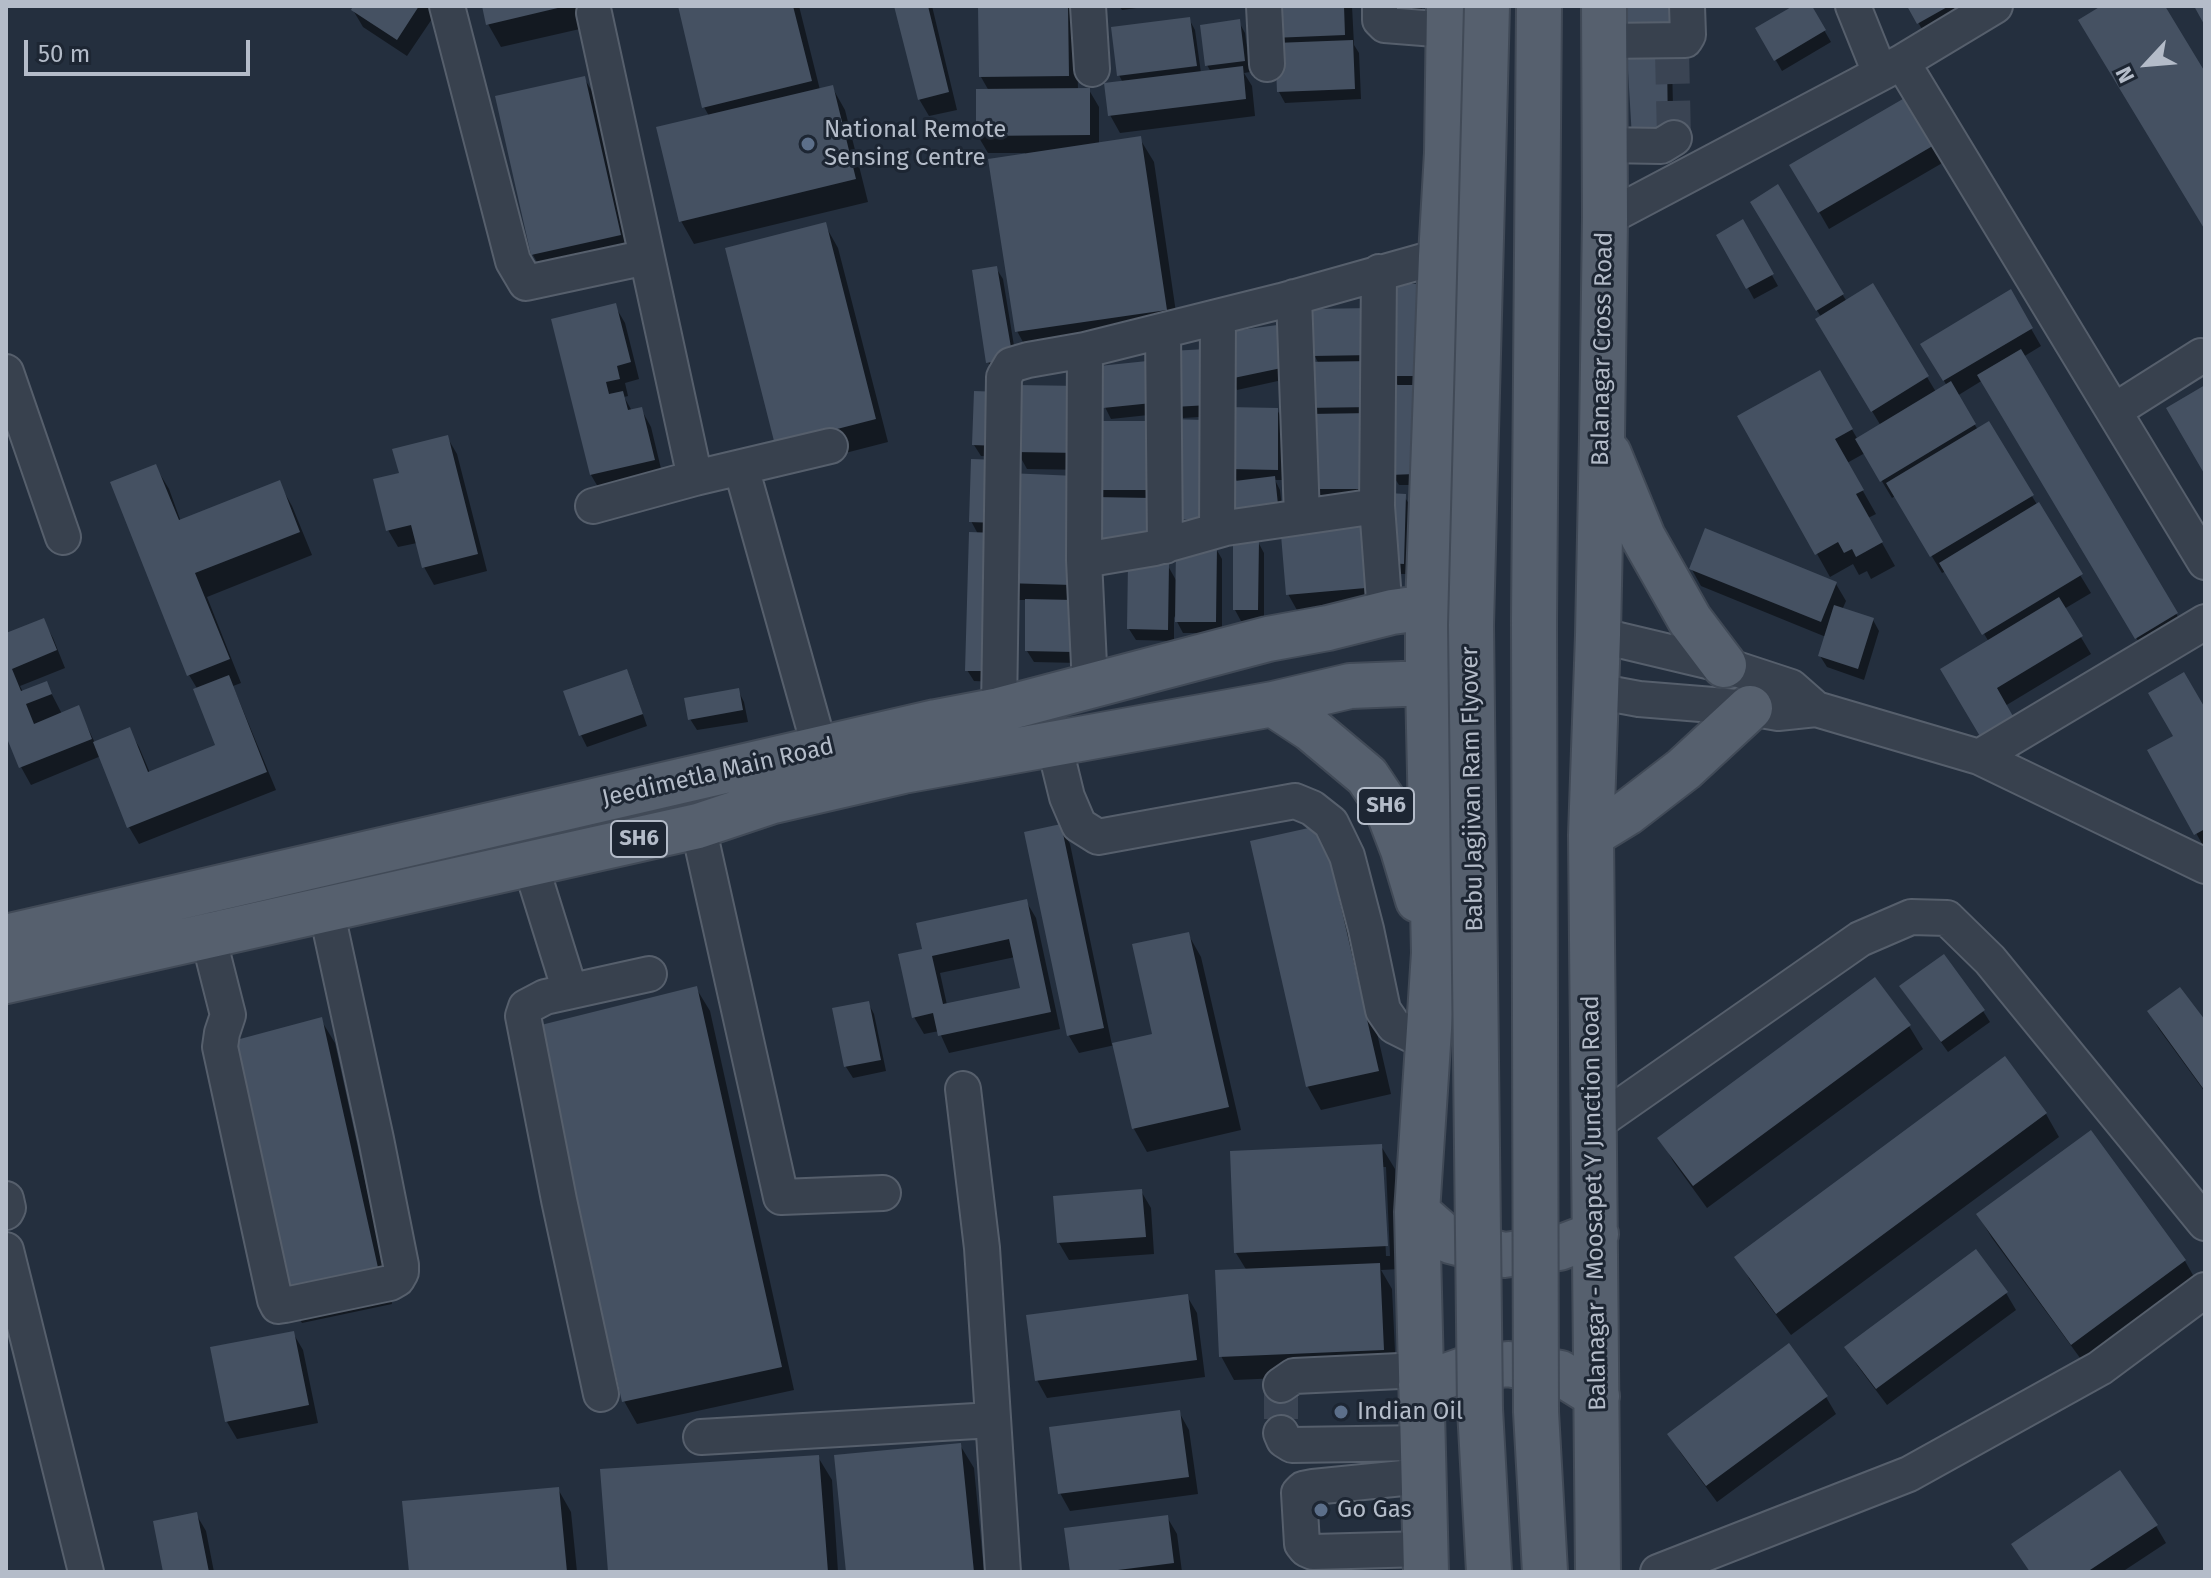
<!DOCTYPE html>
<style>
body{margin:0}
#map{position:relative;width:2211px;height:1578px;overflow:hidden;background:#242f3e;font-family:"Fira Sans",sans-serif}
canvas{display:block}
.frame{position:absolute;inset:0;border:8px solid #b4bcc9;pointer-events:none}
.north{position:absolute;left:2107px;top:24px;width:80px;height:80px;-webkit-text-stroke:6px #1d2633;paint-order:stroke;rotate:244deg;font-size:22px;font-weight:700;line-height:32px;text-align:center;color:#b4bcc9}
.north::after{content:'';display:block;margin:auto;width:28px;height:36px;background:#b4bcc9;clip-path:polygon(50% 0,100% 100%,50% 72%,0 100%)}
.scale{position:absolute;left:24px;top:40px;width:226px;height:36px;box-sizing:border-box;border:4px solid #b4bcc9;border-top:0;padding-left:10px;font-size:24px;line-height:28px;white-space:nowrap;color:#b4bcc9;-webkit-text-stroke:6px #1d2633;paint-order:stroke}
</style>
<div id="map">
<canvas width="2211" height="1578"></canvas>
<div class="frame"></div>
<div class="north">N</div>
<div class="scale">50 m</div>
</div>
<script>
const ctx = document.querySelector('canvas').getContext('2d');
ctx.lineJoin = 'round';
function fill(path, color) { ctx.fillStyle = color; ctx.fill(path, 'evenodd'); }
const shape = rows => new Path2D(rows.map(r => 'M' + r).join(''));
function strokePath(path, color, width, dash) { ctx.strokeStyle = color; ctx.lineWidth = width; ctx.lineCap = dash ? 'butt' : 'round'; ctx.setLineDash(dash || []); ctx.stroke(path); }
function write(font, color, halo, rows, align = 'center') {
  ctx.font = font + ' "Fira Sans",sans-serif'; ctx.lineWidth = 6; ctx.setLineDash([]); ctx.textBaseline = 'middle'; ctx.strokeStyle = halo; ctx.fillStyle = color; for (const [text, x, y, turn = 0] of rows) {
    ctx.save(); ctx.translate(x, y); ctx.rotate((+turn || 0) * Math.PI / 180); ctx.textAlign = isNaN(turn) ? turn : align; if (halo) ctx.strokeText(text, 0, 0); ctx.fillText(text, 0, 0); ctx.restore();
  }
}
fill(shape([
 [356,6,432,6,436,13,407,56,363,27,353,10],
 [484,6,588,6,593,26,501,47,488,24],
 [680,6,799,6,820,90,832,87,845,110,868,202,694,244,681,221,709,116,704,107],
 [896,6,932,6,957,110,929,116,919,99],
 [980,6,1076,6,1078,90,1089,90,1099,107,1099,145,1140,139,1154,162,1179,333,1030,355,1017,331,1025,153,988,153,978,136,989,91,981,77],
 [1119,6,1151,6,1122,10],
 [1273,6,1352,6,1354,45,1359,53,1361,99,1285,103,1279,92],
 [1386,6,1422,6,1423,19],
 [1797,6,1810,6,1831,42,1782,71,1758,29],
 [1909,6,1958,6,1965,20,1928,40],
 [1189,19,1195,30,1201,73,1211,72,1207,65,1239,22,1245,33,1250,72,1244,73,1252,86,1255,116,1120,133,1110,115,1123,83,1119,75],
 [1666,54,1672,65,1674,149,1634,137],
 [584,78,598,101,633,258,546,278,533,255],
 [1907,98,1944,162,1829,229,1792,165],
 [1777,187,1847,302,1872,286,1936,392,1947,386,1923,344,2010,292,2041,346,2023,357,2190,637,2150,661,1983,380,1957,396,1978,430,1988,424,2091,593,2064,609,2091,654,2005,706,1992,754,1989,642,1946,571,1942,573,1895,496,1892,498,1865,453,1847,463,1876,514,1868,518,1895,566,1871,579,1867,571,1859,575,1853,564,1830,577,1740,417,1819,372,1858,440,1881,426,1817,320,1821,317,1752,202],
 [1742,222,1778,286,1754,299,1719,235],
 [825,225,838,248,888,442,791,467],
 [996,268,1003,279,1018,370,995,374,988,362],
 [1391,286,1426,387,1412,387,1420,485,1399,485,1392,474,1399,387,1392,375],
 [615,306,625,323,639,379,625,383,628,396,624,397,632,411,641,409,651,427,663,477,601,492,591,475],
 [1370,310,1382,506,1323,506,1313,489,1304,364,1319,364,1314,355],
 [1235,333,1296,377,1237,390,1231,379],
 [1173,353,1214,416,1183,418,1176,406],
 [1101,368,1167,413,1111,419,1105,407],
 [1007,405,1006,457,981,456,974,445],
 [1277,410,1284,421,1283,480,1275,480,1280,490,1284,525,1369,518,1385,604,1298,612,1288,594,1283,525,1238,483,1230,468],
 [1089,423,1151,423,1161,507,1102,555,1091,470,1027,469,1017,451],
 [447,437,457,454,487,571,434,585,424,567,417,543,398,547,388,530,401,474],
 [972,461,1002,546,998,682,974,681,967,670,978,534,971,521],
 [155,466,169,489,181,522,279,483,292,506,312,555,207,597,241,683,233,686,276,790,139,844,129,827,101,756,31,785,21,767,6,731,6,635,43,620,53,638,65,668,20,686,23,692,46,683,62,714,78,708,95,743,129,730,139,747,150,773,218,746,198,690,189,675],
 [1075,478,1079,663,1034,662,1027,651,1027,600,1016,600,1006,582],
 [1404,496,1411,507,1409,574,1394,574],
 [1258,542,1264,553,1264,621,1241,621,1235,610],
 [1215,547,1222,559,1222,633,1183,633,1174,616,1174,641,1136,640,1129,629,1168,566,1177,582],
 [1691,568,1836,584,1846,601,1842,610,1873,620,1879,631,1864,680,1827,667,1820,656,1826,637,1701,586],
 [626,672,632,683,647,726,587,747,581,735,566,692],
 [738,690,744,702,748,722,697,730,690,719],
 [2205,712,2205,849,2150,751,2175,736],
 [1060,827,1070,844,1112,1045,1155,1035,1188,934,1201,957,1241,1130,1147,1152,1134,1129,1115,1045,1079,1053,1069,1036],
 [1252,843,1335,850,1391,1094,1321,1110,1308,1087],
 [1026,901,1036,918,1060,1029,949,1053,939,1031,924,1034,914,1017,924,951],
 [1015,957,1022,989,947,1005,940,973],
 [696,988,710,1011,794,1390,637,1424,624,1401],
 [1909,998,1983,1011,1990,1022,1948,1052],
 [868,1003,874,1014,886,1071,853,1078,846,1067,834,1009],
 [2149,1012,2205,1024,2205,1092,2159,1029],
 [321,1020,335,1043,392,1304,302,1323,288,1299],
 [1909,1026,1923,1049,1707,1208,1673,1161,1660,1138],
 [2046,1114,2059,1137,1791,1335,1750,1280,1737,1257],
 [1381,1146,1395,1169,1400,1269,1381,1270,1392,1289,1396,1373,1234,1380,1221,1356,1247,1271,1236,1253],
 [1382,1167,1386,1167,1390,1256,1386,1256],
 [1141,1191,1151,1208,1154,1254,1069,1260,1059,1243],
 [1978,1215,2185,1261,2198,1284,2086,1366,1992,1238],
 [2006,1293,2016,1310,1887,1405,1857,1365,1847,1347],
 [1187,1296,1197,1313,1205,1377,1047,1398,1037,1380],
 [293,1333,303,1350,318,1423,237,1439,227,1422],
 [1826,1397,1836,1414,1717,1502,1680,1452,1670,1434],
 [1179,1412,1189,1430,1198,1494,1070,1511,1060,1493],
 [960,1445,974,1468,984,1572,848,1572],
 [818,1457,832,1480,838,1572,610,1572],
 [558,1489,571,1512,577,1572,411,1572],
 [196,1514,206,1531,214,1572,165,1572],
 [1167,1517,1177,1534,1182,1572,1072,1572],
 [2156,1526,2166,1543,2122,1572,2031,1572]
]), '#0007');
fill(shape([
 [353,6,419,6,397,40,351,10],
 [482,6,562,6,562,7,486,25],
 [678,6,793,6,812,81,702,108],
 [894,6,928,6,949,92,918,100],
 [978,6,1068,6,1069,76,979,77],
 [1271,6,1344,6,1345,35,1272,38],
 [1624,6,1681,6,1682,33,1625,35],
 [1793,6,1812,6,1826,30,1774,61,1755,28],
 [1907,6,1949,6,1917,24],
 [2101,6,2165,6,2205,72,2205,230,2078,20],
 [2194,6,2205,6,2205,26],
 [1190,17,1197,66,1117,76,1111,27],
 [1240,19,1245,61,1205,66,1200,25],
 [1353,40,1355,89,1277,92,1275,43],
 [1667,52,1668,138,1632,138,1627,54],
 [1243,66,1246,99,1108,116,1104,83],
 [585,76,621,235,531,255,495,96],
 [833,85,856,179,679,222,656,127],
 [1090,88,1090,135,976,136,976,89],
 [1908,96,1936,144,1818,213,1789,165],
 [1141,136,1167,310,1015,332,988,159],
 [1778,184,1844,294,1816,311,1750,202],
 [1743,219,1774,274,1746,289,1716,235],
 [826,222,876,419,775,445,725,248],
 [997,266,1013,359,986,363,972,270],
 [1873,283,1929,376,1871,412,1815,319],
 [1389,284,1419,284,1421,376,1390,376],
 [2011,289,2033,328,1943,381,1920,344],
 [616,303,631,362,617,366,620,379,606,382,609,394,623,391,628,410,642,407,655,460,590,475,551,319],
 [1371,308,1372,355,1312,356,1311,309],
 [1292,323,1291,366,1229,379,1233,331],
 [1206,349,1209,405,1174,407,1171,351],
 [2021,349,2178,613,2135,639,1977,375],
 [1157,360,1162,402,1103,408,1099,366],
 [1373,361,1373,407,1303,408,1302,362],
 [1820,370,1853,429,1835,439,1864,490,1856,494,1883,542,1856,557,1852,549,1844,553,1838,542,1815,555,1737,416],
 [1951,381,1976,424,1880,482,1855,439],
 [1016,385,1081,386,1080,453,1015,452],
 [1389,385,1414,385,1415,474,1390,475],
 [2205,385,2205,475,2166,408],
 [974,391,1002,392,1000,446,972,445],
 [1228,407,1278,408,1278,470,1228,469],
 [1371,413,1373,489,1311,489,1309,414],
 [1168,419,1205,420,1204,520,1166,519],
 [1089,421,1152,421,1152,490,1089,490],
 [1989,421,2034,495,1930,557,1886,483],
 [448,435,478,554,422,568,411,525,386,531,373,479,399,473,392,449],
 [971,459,1000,460,998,523,969,522],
 [156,464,179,520,280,480,300,532,195,573,230,659,187,676,110,482],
 [1008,473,1076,476,1072,585,1004,583],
 [1275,476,1279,514,1224,520,1219,483],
 [1388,493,1406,494,1404,564,1386,563],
 [1094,497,1152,498,1151,545,1093,544],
 [2039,502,2083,574,1982,635,1939,563],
 [1370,515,1377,587,1286,595,1280,523],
 [1705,528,1837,582,1821,622,1689,569],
 [969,532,997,533,992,671,965,671],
 [1233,539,1259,540,1258,610,1233,610],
 [1176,545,1217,545,1216,622,1175,622],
 [1128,563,1169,564,1168,630,1127,629],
 [2059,597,2083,636,1997,688,2014,718,1981,738,1940,669],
 [1025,599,1074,600,1073,652,1025,651],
 [1834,605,1874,618,1858,669,1818,656],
 [44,618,57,650,12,669,21,691,47,681,52,694,26,704,34,724,79,705,92,739,19,768,6,736,6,633],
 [627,669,643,714,579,736,563,691],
 [2184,672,2205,708,2205,829,2194,835,2147,750,2173,736,2148,693],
 [229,675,267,772,127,828,93,742,130,727,148,772,215,745,193,689],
 [739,688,743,710,688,720,684,698],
 [1061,824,1104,1028,1067,1036,1024,832],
 [1322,825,1379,1071,1306,1087,1250,841],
 [1027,899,1051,1012,938,1036,933,1013,912,1018,898,954,922,949,916,923],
 [1009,939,1020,988,943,1004,932,956],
 [1189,932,1229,1107,1132,1129,1112,1043,1152,1034,1132,944],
 [1944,954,1985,1010,1941,1042,1899,986],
 [1875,977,1911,1025,1693,1186,1657,1138],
 [697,986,782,1367,622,1402,537,1026],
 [2180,987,2205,1020,2205,1091,2147,1011],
 [869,1001,881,1060,844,1067,832,1008],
 [322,1017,381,1281,287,1300,225,1043],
 [2005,1056,2047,1113,1776,1314,1734,1257],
 [2091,1130,2186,1260,2071,1345,1976,1214],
 [1382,1144,1388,1246,1234,1253,1230,1151],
 [1142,1189,1146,1237,1057,1243,1053,1196],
 [1976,1249,2008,1292,1876,1389,1844,1347],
 [1380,1263,1384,1350,1219,1357,1215,1270],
 [1188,1294,1197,1360,1035,1381,1026,1315],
 [294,1331,309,1405,225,1422,210,1347],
 [1789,1343,1828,1396,1706,1486,1667,1434],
 [1180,1410,1189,1477,1058,1494,1049,1427],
 [961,1443,974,1572,846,1572,834,1455],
 [819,1455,828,1572,608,1572,600,1469],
 [2120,1470,2158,1525,2087,1572,2030,1572,2011,1544],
 [559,1487,567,1572,409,1572,402,1501],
 [197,1512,209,1572,163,1572,153,1521],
 [1168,1515,1174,1563,1102,1572,1070,1572,1064,1528]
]), '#455162');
strokePath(shape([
 [1672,50,1674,138],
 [1281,1385,1281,1433]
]), '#3a4453', 34, [34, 17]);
const minor = shape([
 [447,6,513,261,526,283,647,257,594,13],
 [1088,6,1092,69],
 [1264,6,1267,64],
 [1380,6,1380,20,1385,25,1448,30],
 [1853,6,1880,73],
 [1604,41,1685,40,1688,35,1687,6],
 [1902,62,2205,562],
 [1605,145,1661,146,1674,138],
 [1605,219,1902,62,1995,6],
 [647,257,695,478,830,446],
 [1294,297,1302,516],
 [1163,331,1165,546],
 [6,372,63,537],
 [2114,411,2201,356],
 [741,467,820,749],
 [593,506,695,478],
 [1377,506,1385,614],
 [1217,530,1218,317],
 [1084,560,1155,548,1226,528,1377,506,1379,272],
 [1598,635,1724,665,1791,687,1816,709],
 [1090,686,1084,560,1085,350,1281,301,1441,256],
 [1596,691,1639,699,1750,708,1778,713,1816,709,1979,757,2205,866],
 [999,710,1004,377,1011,365,1028,360,1085,350],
 [1054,744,1067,797,1079,825,1098,837,1295,801,1312,808,1331,823,1347,856,1366,929,1383,1010,1394,1026,1428,1043],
 [1979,757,2205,622],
 [698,826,781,1197,883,1193],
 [530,863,570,991],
 [208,936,228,1015,222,1033,220,1047,275,1300,278,1306,285,1305,390,1283,397,1279,401,1272,401,1265,376,1139,326,909],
 [963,1089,982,1248,1003,1572],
 [1595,1124,1860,939,1911,917,1947,918,1990,960,2205,1223],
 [6,1199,8,1208,6,1212],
 [6,1250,86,1572],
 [1281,1385,1294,1376,1421,1370],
 [601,1394,559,1200,523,1016,526,1007,545,997,649,974],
 [1281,1433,1284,1440,1292,1445,1423,1443],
 [701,1437,993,1420],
 [1423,1476,1313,1487,1303,1489,1299,1493,1302,1544,1306,1549,1313,1552,1425,1549],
 [1658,1572,1909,1474,2100,1368,2205,1290]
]);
const major = shape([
 [1609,454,1643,537,1690,620,1724,665],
 [1273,704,1311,729,1367,776,1385,803,1403,850,1418,900],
 [1591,835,1627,813,1684,769,1750,708],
 [6,937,936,722,999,710,1268,639,1328,628,1392,612,1428,607],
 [6,981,698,826,773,801,903,771,1273,704,1350,686,1428,683],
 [1417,1212,1450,1241,1504,1255,1559,1248,1596,1234],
 [1421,1385,1463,1370,1508,1364,1560,1373,1597,1396],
 [1426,1572,1417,1212,1434,953,1428,683,1428,607,1441,256,1447,153,1449,6],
 [1598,1572,1591,835,1598,635,1602,437,1605,219,1604,6]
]);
strokePath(minor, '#565f6c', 38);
strokePath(major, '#414a57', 48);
strokePath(minor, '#38414e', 34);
strokePath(major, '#56606e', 44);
const majorBridge = shape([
 [1487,6,1471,625,1480,1409,1489,1572],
 [1539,6,1534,621,1536,1412,1545,1572]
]);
strokePath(majorBridge, '#414a57', 48, []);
strokePath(majorBridge, '#56606e', 44);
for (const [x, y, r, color] of [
 [808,144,8,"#5c6f8a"],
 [1341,1412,8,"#5c6f8a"],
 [1321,1510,8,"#5c6f8a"]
]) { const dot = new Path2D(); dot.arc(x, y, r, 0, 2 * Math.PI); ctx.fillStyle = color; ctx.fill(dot); strokePath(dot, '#1d2633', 3); }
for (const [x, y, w] of [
 [1386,806,56],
 [639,839,56]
]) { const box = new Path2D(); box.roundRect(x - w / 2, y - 18, w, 36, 6); ctx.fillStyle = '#1d2633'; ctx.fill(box); strokePath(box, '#b4bcc9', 2); }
write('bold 22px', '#b4bcc9', null, [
 ["SH6",1386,806],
 ["SH6",639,839]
]);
write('24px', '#b4bcc9', '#1d2633', [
 ["National Remote",824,130],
 ["Sensing Centre",824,158],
 ["Indian Oil",1357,1412],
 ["Go Gas",1337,1510]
], 'left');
write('24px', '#b4bcc9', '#1d2633', [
 ["Balanagar Cross Road",1603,349,-89],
 ["Jeedimetla Main Road",718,773,-13],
 ["Babu Jagjivan Ram Flyover",1473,789,-91],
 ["Balanagar - Moosapet Y Junction Road",1595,1203,-91]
]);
</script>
